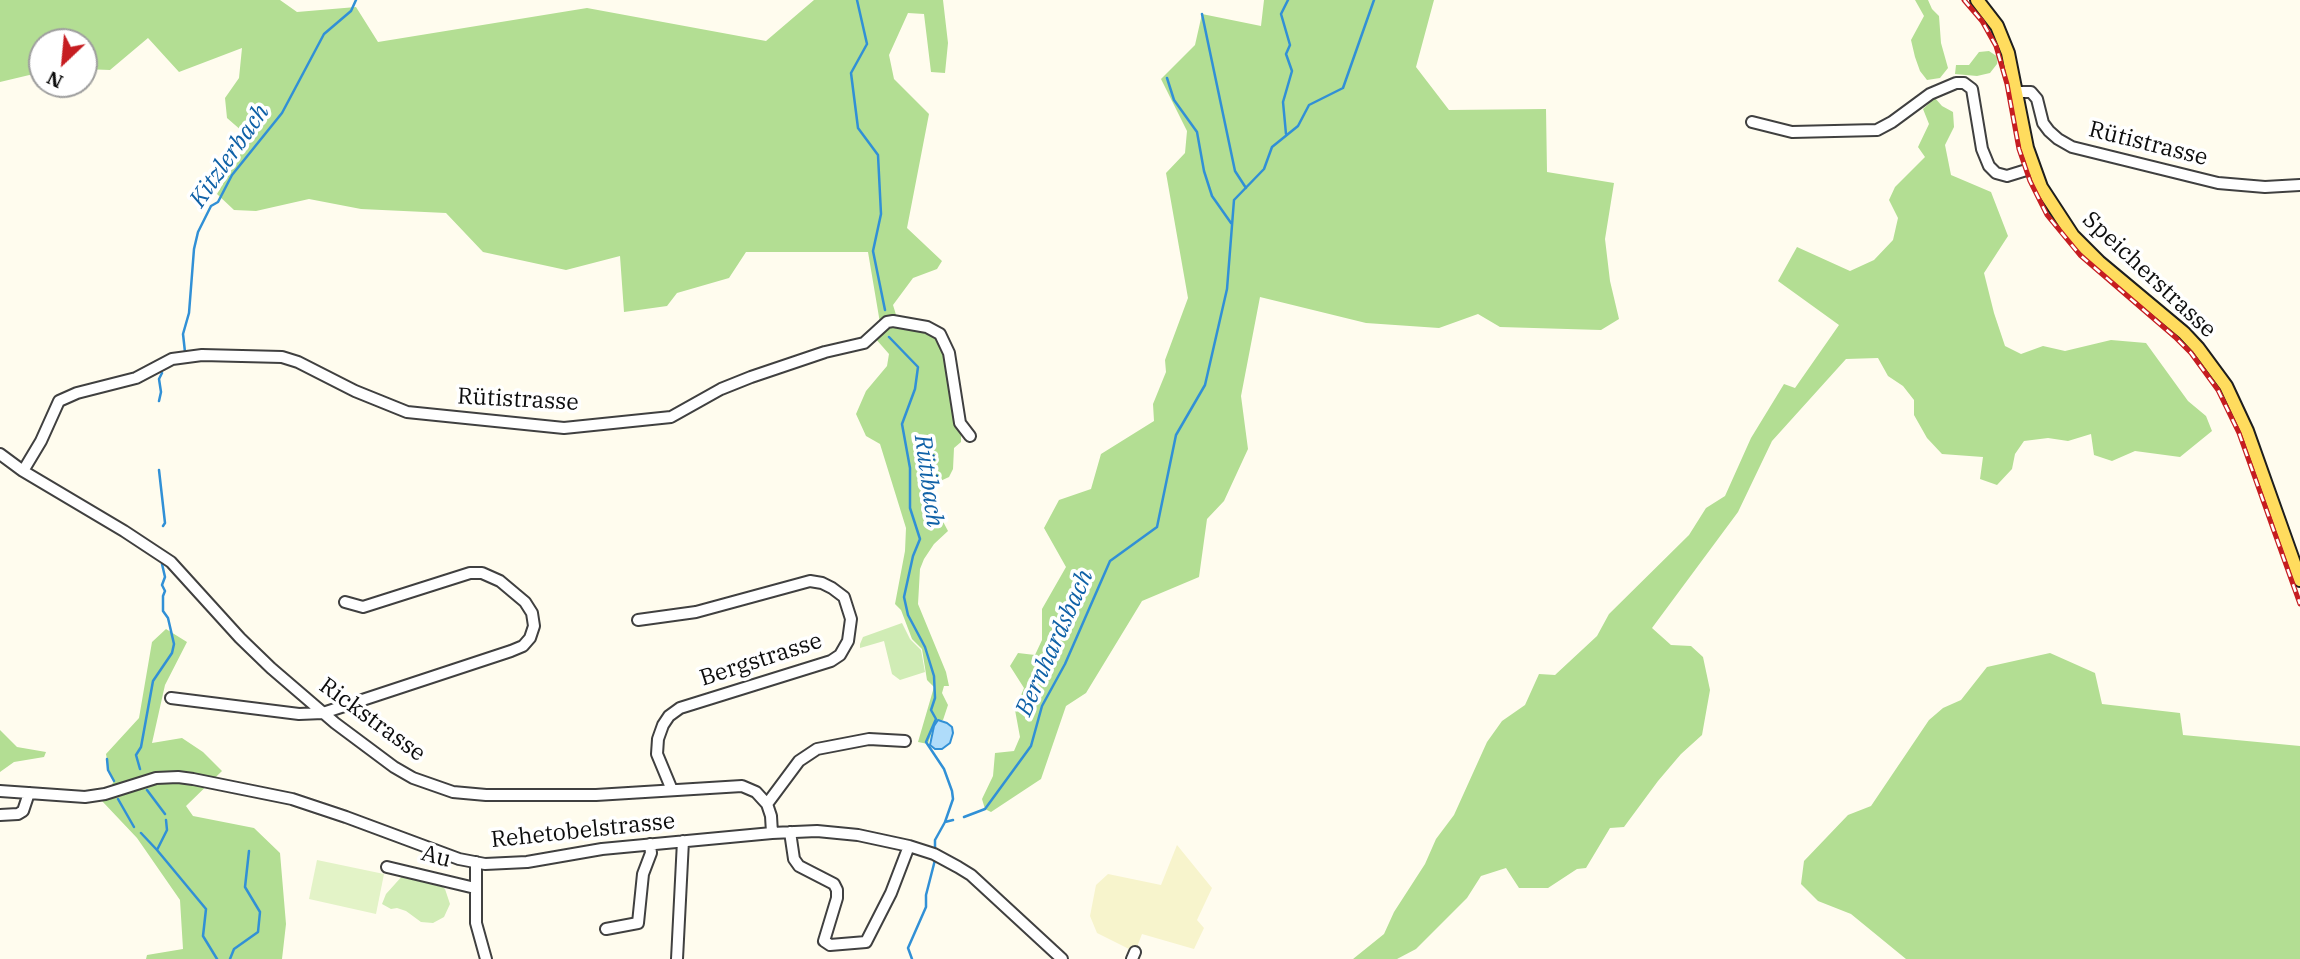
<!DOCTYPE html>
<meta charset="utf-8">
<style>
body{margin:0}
#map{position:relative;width:2300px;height:959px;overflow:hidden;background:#fffcee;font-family:"IBM Plex Serif",serif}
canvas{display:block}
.north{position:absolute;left:28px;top:28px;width:70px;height:70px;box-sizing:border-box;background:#fff;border:2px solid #9e9e9e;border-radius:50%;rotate:206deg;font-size:19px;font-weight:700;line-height:28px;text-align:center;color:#0d0d0d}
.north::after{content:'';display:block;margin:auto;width:24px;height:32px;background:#c61d21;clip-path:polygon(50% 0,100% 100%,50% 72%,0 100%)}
</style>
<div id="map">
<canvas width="2300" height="959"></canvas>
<div class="north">N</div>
</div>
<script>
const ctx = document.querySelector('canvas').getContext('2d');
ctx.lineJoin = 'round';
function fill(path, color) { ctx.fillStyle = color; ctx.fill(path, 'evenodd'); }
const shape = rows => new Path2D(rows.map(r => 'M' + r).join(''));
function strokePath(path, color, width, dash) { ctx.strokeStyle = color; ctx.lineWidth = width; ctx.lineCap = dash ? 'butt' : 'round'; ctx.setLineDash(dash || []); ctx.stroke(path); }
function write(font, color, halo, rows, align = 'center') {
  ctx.font = font + ' "IBM Plex Serif",serif'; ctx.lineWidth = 7; ctx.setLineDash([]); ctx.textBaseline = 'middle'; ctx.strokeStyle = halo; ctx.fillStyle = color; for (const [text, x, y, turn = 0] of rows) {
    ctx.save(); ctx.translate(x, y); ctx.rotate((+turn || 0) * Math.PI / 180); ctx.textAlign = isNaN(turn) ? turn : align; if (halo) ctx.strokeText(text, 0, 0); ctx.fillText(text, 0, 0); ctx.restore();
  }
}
fill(shape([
 [1177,845,1212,888,1197,920,1204,928,1194,949,1142,934,1135,952,1097,933,1090,916,1096,885,1108,874,1161,885]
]), '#f7f4cc');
fill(shape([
 [902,623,910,639,921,650,925,672,900,680,892,674,884,641,860,648,860,644,863,637],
 [404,874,439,883,445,889,450,904,444,917,433,923,421,922,406,911,397,908,391,909,382,904,386,894]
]), '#d0ecb5');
fill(shape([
 [0,0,280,0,297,12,356,7,378,42,587,8,766,41,814,0,943,0,948,43,945,73,931,72,924,14,908,13,889,55,894,79,929,114,907,228,942,261,937,269,913,278,893,305,897,318,880,323,868,252,746,252,729,278,677,293,667,306,624,312,620,256,566,270,483,252,446,213,361,209,309,199,256,211,234,210,217,194,250,138,227,118,225,98,239,78,242,48,179,72,148,38,110,70,84,69,84,42,42,42,42,72,0,82],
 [1264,0,1434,0,1416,67,1449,110,1546,109,1547,172,1614,183,1605,239,1610,281,1619,319,1601,330,1500,327,1478,314,1439,328,1366,323,1260,297,1241,396,1248,449,1224,501,1207,519,1199,577,1142,601,1086,693,1066,706,1041,779,991,812,985,809,982,799,993,776,995,753,1014,751,1020,737,1015,710,1024,688,1010,666,1018,653,1035,655,1042,640,1042,609,1066,567,1044,528,1059,500,1091,489,1101,454,1154,421,1153,404,1166,372,1165,360,1188,298,1166,173,1185,153,1187,131,1161,79,1195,45,1202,14,1261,26],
 [1915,0,1928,0,1932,9,1939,16,1941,43,1948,68,1940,78,1927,80,1920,71,1915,57,1911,40,1924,16],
 [1989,51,1998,57,1997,64,1990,73,1977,76,1955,74,1956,65,1969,65,1979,52],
 [1935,98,1942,106,1953,112,1954,127,1945,145,1951,175,1991,192,2008,236,1984,273,1994,313,2005,346,2021,354,2043,346,2065,351,2111,340,2146,343,2188,401,2206,416,2212,431,2180,457,2135,451,2112,461,2094,455,2091,434,2068,441,2048,438,2024,441,2015,454,2012,469,1997,485,1980,479,1983,457,1942,454,1927,438,1914,415,1914,400,1903,386,1888,376,1878,358,1846,359,1772,441,1738,512,1652,628,1671,645,1691,646,1703,657,1710,690,1702,735,1681,754,1658,781,1624,827,1610,828,1586,868,1577,869,1548,888,1519,888,1506,868,1481,876,1467,898,1416,949,1397,959,1353,959,1384,934,1394,912,1425,864,1436,839,1454,815,1487,742,1502,721,1525,705,1539,674,1555,675,1597,636,1609,614,1689,535,1706,508,1725,496,1751,438,1784,384,1795,388,1839,325,1778,281,1797,247,1850,271,1874,260,1893,240,1898,218,1889,200,1895,187,1925,157,1918,147,1929,124,1923,109],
 [895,325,931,332,943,343,961,431,961,442,954,448,953,469,949,477,936,483,929,495,948,531,934,544,924,559,920,569,918,604,946,672,949,686,944,686,942,693,948,705,943,720,938,720,934,725,928,744,918,742,934,687,927,680,922,649,912,639,901,610,895,604,905,551,906,528,880,444,866,436,856,414,866,391,887,366,889,354,875,338,888,326],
 [166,629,187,642,165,685,152,743,182,738,203,752,222,771,186,806,193,816,254,828,280,853,286,924,282,959,146,959,147,955,183,949,180,900,137,838,102,801,114,781,109,770,106,754,139,718,152,642],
 [2050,653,2095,673,2102,704,2180,713,2183,735,2300,746,2300,959,1906,959,1851,914,1818,901,1801,884,1804,861,1848,815,1871,806,1929,720,1943,708,1961,700,1987,667],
 [0,730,17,747,46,752,44,757,14,762,0,772]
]), '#b3de93');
fill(shape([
 [317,860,384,874,376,914,309,899]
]), '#e3f3c7');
const water = shape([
 [938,720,947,723,952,727,953,733,950,743,942,749,935,749,930,745,934,726,938,720]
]);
fill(water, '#afdcfa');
strokePath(water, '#3190d6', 2);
strokePath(shape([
 [857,0,867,44,851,73,858,128,878,155,881,214,873,251,885,310],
 [1202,14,1235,171,1246,188],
 [1167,78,1174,100,1197,132,1204,171,1212,196,1231,223],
 [1286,134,1283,102,1292,71,1286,54,1290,45,1281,14,1288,0],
 [889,337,918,367,915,389,902,424,910,468,910,508,920,539,913,556,904,597,908,615,925,647,934,676,935,698,931,710,936,719,926,742,944,769,952,791,953,799,945,822],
 [185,352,183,334,189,313,194,249,198,232,211,206,218,202,232,175,282,113,324,34,351,11,356,0],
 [159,401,161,392,159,379,162,373],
 [159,470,165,523,163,526],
 [107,759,108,770,114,781],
 [140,769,136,755,141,747,153,681,172,653,174,644,168,618,163,611,163,596,165,591,162,585,165,577,162,564],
 [147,790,165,814],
 [118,799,134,827],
 [964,817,985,809,1031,746,1042,706,1065,664,1110,561,1157,527,1176,435,1205,385,1227,289,1234,200,1264,169,1272,147,1298,126,1309,105,1343,88,1374,0],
 [166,820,167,830,157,850,206,909,203,936,217,959],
 [141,833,157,850],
 [935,850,935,840,945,822,953,820],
 [230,959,234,949,258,932,260,912,245,887,249,851],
 [912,959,908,948,926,907,926,895,935,860]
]), '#3190d6', 2.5);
const minor = shape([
 [2016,92,2031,92,2037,99,2043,123,2049,131,2058,139,2072,147,2218,183,2265,187,2300,185],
 [1752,122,1792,132,1877,130,1892,122,1930,94,1956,83,1964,83,1972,89,1982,149,1989,166,1996,173,2007,176,2033,168],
 [0,454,23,471,124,531,171,562,240,638,271,668,335,723,394,767,413,778,453,792,486,795,596,795,742,786,756,792,767,804,771,816,772,833],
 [23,471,41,441,59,401,77,393,136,378,172,359,202,355,282,357,298,362,355,391,407,412,564,428,671,417,721,389,751,377,825,352,864,343,887,322,893,321,927,327,940,334,949,353,960,423,970,436],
 [638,620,696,612,810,581,822,583,832,588,844,597,851,619,848,641,840,655,831,661,680,708,669,716,663,725,658,739,657,754,672,790],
 [171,698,299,714,323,713,511,651,523,646,530,638,534,626,532,613,525,602,500,581,482,573,470,573,363,607,345,602],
 [0,791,85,797,105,794,156,778,178,777,193,779,292,799,346,817,459,859,485,864,527,862,602,849,772,833,817,831,858,835,909,846,934,854,958,867,971,875,1062,959],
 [767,804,799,761,817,749,869,739,905,741],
 [0,815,18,814,23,811,29,793],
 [790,832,794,859,799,866,834,884,837,890,837,898,824,941,830,945,866,942,891,893,909,846],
 [476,862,476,923,486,959],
 [387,867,475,888],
 [606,929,638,923,643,874,651,853,650,844],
 [677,959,683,841],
 [1132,959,1135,952]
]);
const major = shape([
 [1977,0,1997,26,2008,53,2027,148,2041,187,2073,236,2099,262,2184,333,2198,348,2226,386,2247,431,2300,580]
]);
strokePath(minor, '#404040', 14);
strokePath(major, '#1e1e1e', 16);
strokePath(minor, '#fff', 10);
strokePath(major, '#ffdc5e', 12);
const rail = shape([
 [1964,0,1982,21,1996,46,2007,84,2019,149,2030,181,2047,215,2080,255,2175,337,2191,353,2218,390,2239,433,2300,604]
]);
strokePath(rail, '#c61d21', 5);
strokePath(rail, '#fff', 2.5, [8]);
write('23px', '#0d0d0d', '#fff', [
 ["Rütistrasse",2148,144,14],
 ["Speicherstrasse",2149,275,43],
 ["Rütistrasse",518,400,3],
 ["Bergstrasse",761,660,-18],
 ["Rickstrasse",372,720,36],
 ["Rehetobelstrasse",583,831,-6],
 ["Au",436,857,15]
]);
write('italic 24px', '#0f61a7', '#fff', [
 ["Kitzlerbach",230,156,-55],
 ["Rütibach",928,481,82],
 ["Bernhardsbach",1055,643,-66]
]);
</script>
